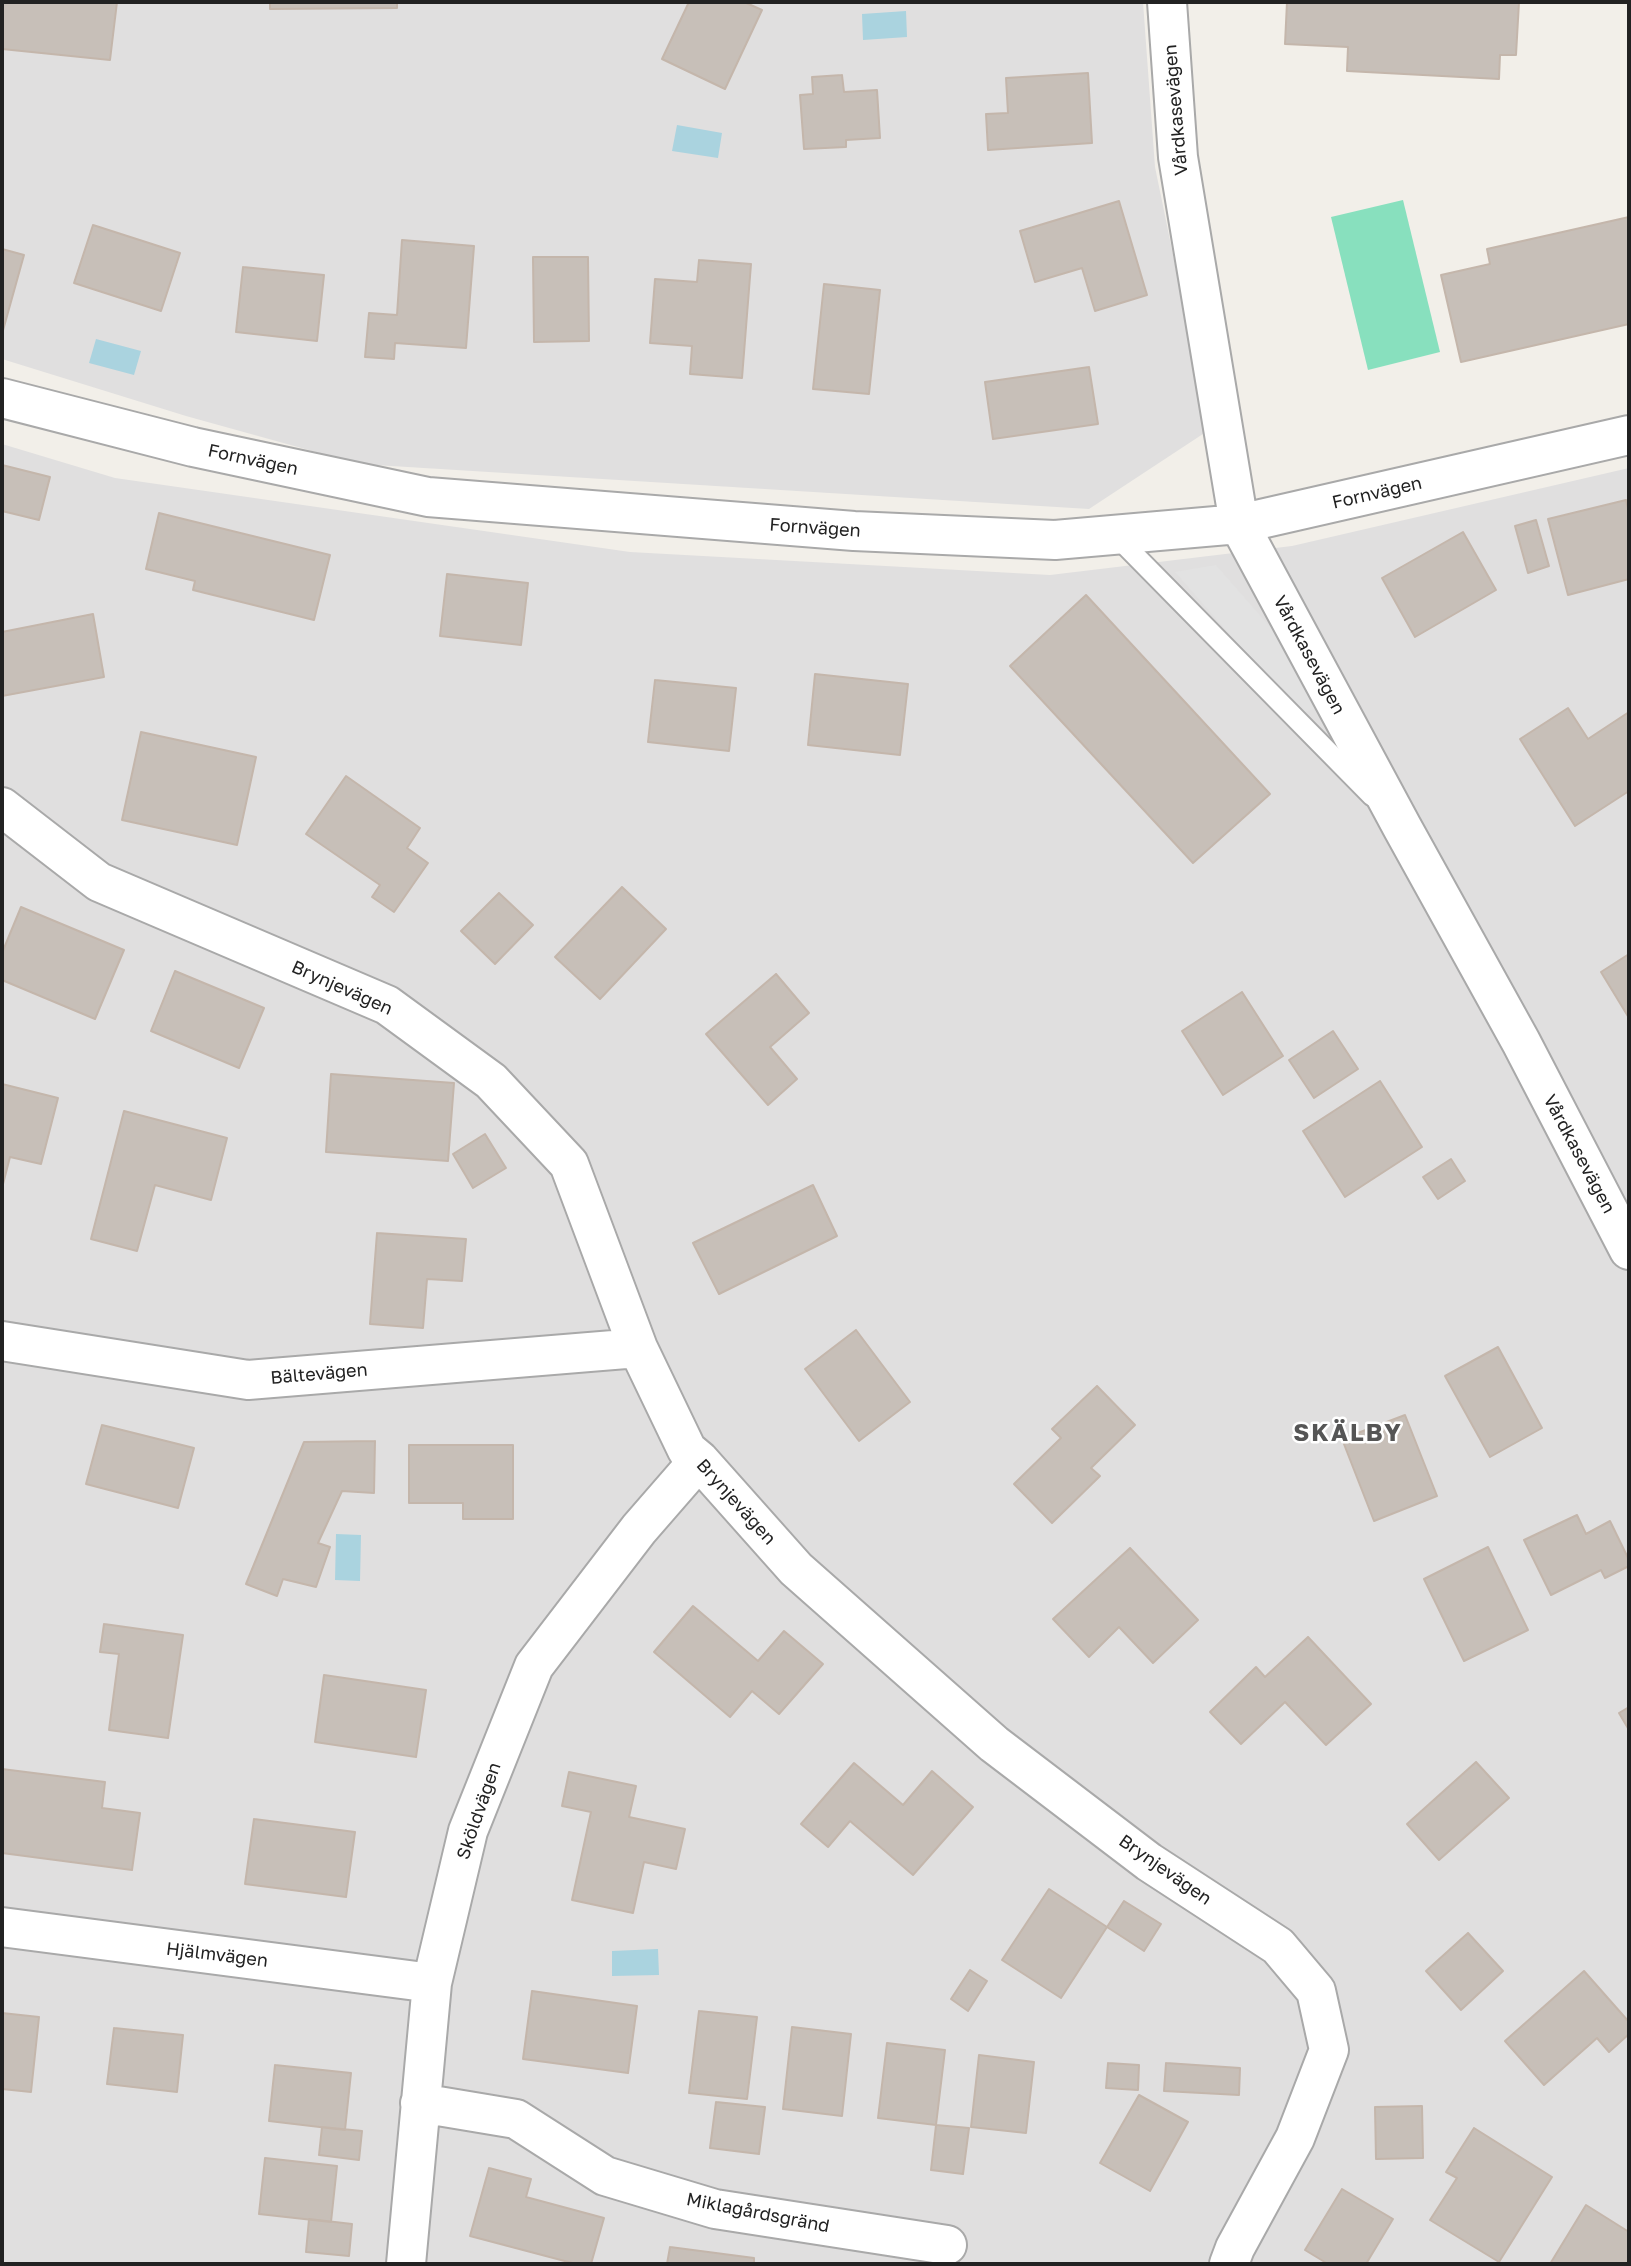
<!DOCTYPE html>
<meta charset="utf-8">
<style>
body{margin:0}
#map{position:relative;width:1631px;height:2266px;overflow:hidden;background:#f2efe9;font-family:"Golos Text",sans-serif}
canvas{display:block}
.frame{position:absolute;inset:0;border:4px solid #222;pointer-events:none}
</style>
<div id="map">
<canvas width="1631" height="2266"></canvas>
<div class="frame"></div>
</div>
<script>
const ctx = document.querySelector('canvas').getContext('2d');
ctx.lineJoin = 'round';
function fill(path, color) { ctx.fillStyle = color; ctx.fill(path, 'evenodd'); }
const shape = rows => new Path2D(rows.map(r => 'M' + r).join(''));
function strokePath(path, color, width, dash) { ctx.strokeStyle = color; ctx.lineWidth = width; ctx.lineCap = dash ? 'butt' : 'round'; ctx.setLineDash(dash || []); ctx.stroke(path); }
function write(font, color, halo, rows, align = 'center') {
  ctx.font = font + ' "Golos Text",sans-serif'; ctx.lineWidth = 5; ctx.setLineDash([]); ctx.textBaseline = 'middle'; ctx.strokeStyle = halo; ctx.fillStyle = color; for (const [text, x, y, turn = 0] of rows) {
    ctx.save(); ctx.translate(x, y); ctx.rotate((+turn || 0) * Math.PI / 180); ctx.textAlign = isNaN(turn) ? turn : align; if (halo) ctx.strokeText(text, 0, 0); ctx.fillText(text, 0, 0); ctx.restore();
  }
}
fill(shape([
 [2,2,1143,2,1155,167,1209,430,1089,509,359,464,186,416,2,359],
 [2,444,115,478,630,552,1050,575,1292,546,1629,468,1629,2264,2,2264]
]), '#e0dfdf');
fill(shape([
 [1403,200,1440,352,1368,370,1331,217]
]), '#88e0be');
fill(shape([
 [1216,565,1336,702,1299,714,1175,572]
]), '#e2e2e2');
fill(shape([
 [906,11,907,37,863,40,862,14],
 [677,125,722,133,718,158,672,151],
 [96,339,141,351,134,375,89,363],
 [336,1534,361,1535,360,1581,335,1580],
 [658,1949,659,1975,612,1976,612,1951]
]), '#aad3df');
const building = shape([
 [2,2,117,2,110,60,2,49,2,2],
 [270,2,397,2,397,8,270,9,270,2],
 [689,2,744,2,762,10,725,89,662,59,689,2],
 [1287,2,1519,2,1516,55,1500,55,1499,79,1347,71,1348,47,1285,44,1287,2],
 [1088,73,1092,143,988,150,986,114,1008,113,1006,78,1088,73],
 [842,75,844,92,877,90,880,138,846,140,846,147,804,149,800,95,813,94,812,77,842,75],
 [1119,201,1147,295,1095,311,1082,268,1035,282,1020,231,1119,201],
 [1629,217,1629,324,1461,362,1441,275,1490,264,1487,249,1629,217],
 [93,225,180,253,161,311,74,283,93,225],
 [402,240,474,246,466,348,395,343,394,359,365,357,369,313,397,315,402,240],
 [2,249,24,255,2,334,2,249],
 [533,257,588,257,589,341,534,342,533,257],
 [699,260,751,264,742,378,690,374,692,346,650,343,655,279,697,282,699,260],
 [243,267,324,275,317,341,236,332,243,267],
 [824,284,880,290,869,394,813,389,824,284],
 [1089,367,1098,424,993,439,985,382,1089,367],
 [2,465,50,477,39,520,2,511,2,465],
 [1626,500,1629,513,1629,579,1568,595,1548,519,1626,500],
 [159,513,330,555,314,620,193,590,195,581,146,569,159,513],
 [1536,520,1549,566,1528,573,1515,526,1536,520],
 [1463,532,1496,590,1415,637,1382,578,1463,532],
 [447,574,528,583,521,645,440,636,447,574],
 [1086,595,1270,794,1193,863,1010,666,1086,595],
 [93,614,104,677,2,696,2,632,93,614],
 [815,674,908,684,900,755,808,745,815,674],
 [655,680,736,688,729,751,648,742,655,680],
 [1568,708,1588,739,1629,712,1629,791,1575,826,1520,739,1568,708],
 [141,732,256,757,237,845,122,820,141,732],
 [346,776,420,828,407,848,428,863,394,912,372,897,380,885,306,834,346,776],
 [622,887,666,929,600,999,555,957,622,887],
 [499,893,533,925,495,964,461,931,499,893],
 [21,907,124,950,95,1019,2,980,2,953,21,907],
 [1629,954,1629,1018,1601,972,1629,954],
 [175,971,264,1008,239,1068,151,1031,175,971],
 [776,974,809,1013,770,1047,797,1079,768,1105,706,1034,776,974],
 [1242,992,1283,1056,1223,1095,1182,1031,1242,992],
 [1333,1031,1358,1069,1314,1098,1289,1060,1333,1031],
 [331,1074,454,1083,448,1161,326,1152,331,1074],
 [1380,1081,1422,1147,1345,1197,1303,1131,1380,1081],
 [2,1084,58,1098,41,1164,10,1157,2,1188,2,1084],
 [124,1111,227,1138,211,1200,155,1185,137,1251,91,1239,124,1111],
 [485,1134,506,1168,473,1188,453,1154,485,1134],
 [1451,1159,1465,1181,1438,1199,1423,1177,1451,1159],
 [813,1185,837,1236,719,1294,693,1243,813,1185],
 [377,1233,466,1239,462,1281,427,1279,423,1328,370,1324,377,1233],
 [856,1330,910,1402,859,1441,805,1369,856,1330],
 [1498,1347,1542,1428,1490,1457,1445,1376,1498,1347],
 [1097,1386,1135,1425,1091,1468,1100,1476,1052,1523,1014,1484,1061,1438,1052,1429,1097,1386],
 [1405,1415,1437,1496,1374,1521,1342,1439,1405,1415],
 [102,1425,194,1448,178,1508,86,1484,102,1425],
 [375,1441,374,1493,342,1491,318,1543,330,1547,316,1587,283,1579,277,1596,246,1584,304,1442,375,1441],
 [409,1445,513,1445,513,1519,463,1519,463,1503,409,1503,409,1445],
 [1577,1515,1586,1534,1610,1521,1629,1560,1629,1566,1605,1578,1601,1570,1551,1595,1524,1540,1577,1515],
 [1488,1547,1528,1630,1464,1661,1424,1579,1488,1547],
 [1130,1548,1198,1620,1153,1663,1119,1627,1089,1657,1053,1619,1130,1548],
 [693,1606,758,1661,784,1631,823,1664,779,1714,752,1691,730,1717,654,1652,693,1606],
 [104,1624,183,1635,168,1738,109,1730,119,1654,100,1652,104,1624],
 [1308,1637,1371,1704,1326,1745,1285,1702,1241,1744,1210,1712,1256,1667,1265,1677,1308,1637],
 [324,1675,426,1690,416,1757,315,1742,324,1675],
 [1629,1707,1629,1730,1619,1713,1629,1707],
 [1476,1762,1509,1798,1439,1860,1407,1824,1476,1762],
 [854,1763,903,1805,932,1771,973,1807,913,1875,850,1821,828,1847,801,1824,854,1763],
 [2,1769,105,1782,102,1808,140,1813,132,1870,2,1853,2,1769],
 [569,1772,636,1786,629,1817,685,1829,676,1869,644,1862,633,1913,572,1900,591,1812,562,1806,569,1772],
 [254,1819,355,1832,346,1897,245,1884,254,1819],
 [1049,1889,1107,1927,1061,1998,1002,1960,1049,1889],
 [1124,1901,1161,1924,1144,1951,1107,1927,1124,1901],
 [1468,1933,1503,1971,1461,2010,1426,1971,1468,1933],
 [970,1970,987,1981,968,2011,951,1999,970,1970],
 [1584,1971,1629,2022,1629,2034,1609,2052,1597,2038,1544,2085,1505,2041,1584,1971],
 [532,1991,637,2006,628,2073,523,2059,532,1991],
 [699,2011,757,2017,747,2099,689,2093,699,2011],
 [2,2013,39,2017,31,2092,2,2089,2,2013],
 [792,2027,851,2034,842,2116,783,2109,792,2027],
 [114,2028,183,2035,177,2092,107,2084,114,2028],
 [887,2043,945,2050,936,2125,878,2118,887,2043],
 [979,2055,1034,2062,1026,2133,971,2127,979,2055],
 [1108,2063,1139,2065,1138,2090,1106,2088,1108,2063],
 [1166,2063,1240,2068,1239,2095,1164,2091,1166,2063],
 [275,2065,351,2073,345,2130,269,2121,275,2065],
 [1139,2095,1188,2122,1150,2191,1100,2163,1139,2095],
 [716,2102,765,2107,759,2154,710,2148,716,2102],
 [1422,2106,1423,2158,1376,2159,1375,2107,1422,2106],
 [936,2125,969,2128,963,2174,931,2170,936,2125],
 [322,2127,362,2131,359,2160,319,2155,322,2127],
 [1474,2128,1552,2177,1499,2262,1430,2220,1457,2178,1446,2172,1474,2128],
 [265,2158,337,2166,331,2222,259,2214,265,2158],
 [489,2168,531,2179,526,2197,604,2218,591,2264,576,2264,470,2236,489,2168],
 [1342,2189,1393,2219,1366,2264,1328,2264,1305,2250,1342,2189],
 [1586,2205,1629,2232,1629,2264,1550,2264,1586,2205],
 [309,2219,352,2224,349,2256,306,2252,309,2219],
 [670,2247,754,2258,754,2264,667,2264,670,2247]
]);
fill(building, '#c7bfb8');
strokePath(building, '#c4b6ab', 2);
const service = shape([
 [1116,536,1372,796]
]);
const minor = shape([
 [1167,2,1178,157,1239,524,1402,827,1521,1042,1629,1250],
 [2,398,193,447,428,497,854,531,1055,540,1239,524,1629,435],
 [2,807,99,882,387,1005,491,1081,569,1164,638,1348,687,1450,699,1460,796,1569,994,1744,1149,1862,1278,1946,1316,1991,1329,2050,1295,2138,1235,2248,1229,2264],
 [2,1341,248,1380,638,1348],
 [2,1927,432,1983],
 [420,2103,516,2119,605,2176,715,2209,947,2245],
 [406,2264,432,1983,468,1831,534,1666,639,1529,699,1460]
]);
strokePath(service, '#a9a9a9', 23);
strokePath(minor, '#a9a9a9', 42);
strokePath(service, '#fff', 19);
strokePath(minor, '#fff', 38);
write('18px', '#222', '#fff', [
 ["Vårdkasevägen",1176,110,-95],
 ["Fornvägen",253,460,12],
 ["Fornvägen",1377,493,-13],
 ["Fornvägen",815,528,4],
 ["Vårdkasevägen",1309,655,62],
 ["Brynjevägen",342,988,24],
 ["Vårdkasevägen",1579,1154,62],
 ["Bältevägen",319,1374,-5],
 ["Brynjevägen",736,1502,48],
 ["Sköldvägen",479,1811,-71],
 ["Brynjevägen",1165,1870,35],
 ["Hjälmvägen",217,1955,7],
 ["Miklagårdsgränd",758,2213,11]
]);
ctx.letterSpacing = '2px';
write('bold 24px', '#555', '#fff', [
 ["SKÄLBY",1348,1433]
]);
ctx.letterSpacing = '0px';
</script>
